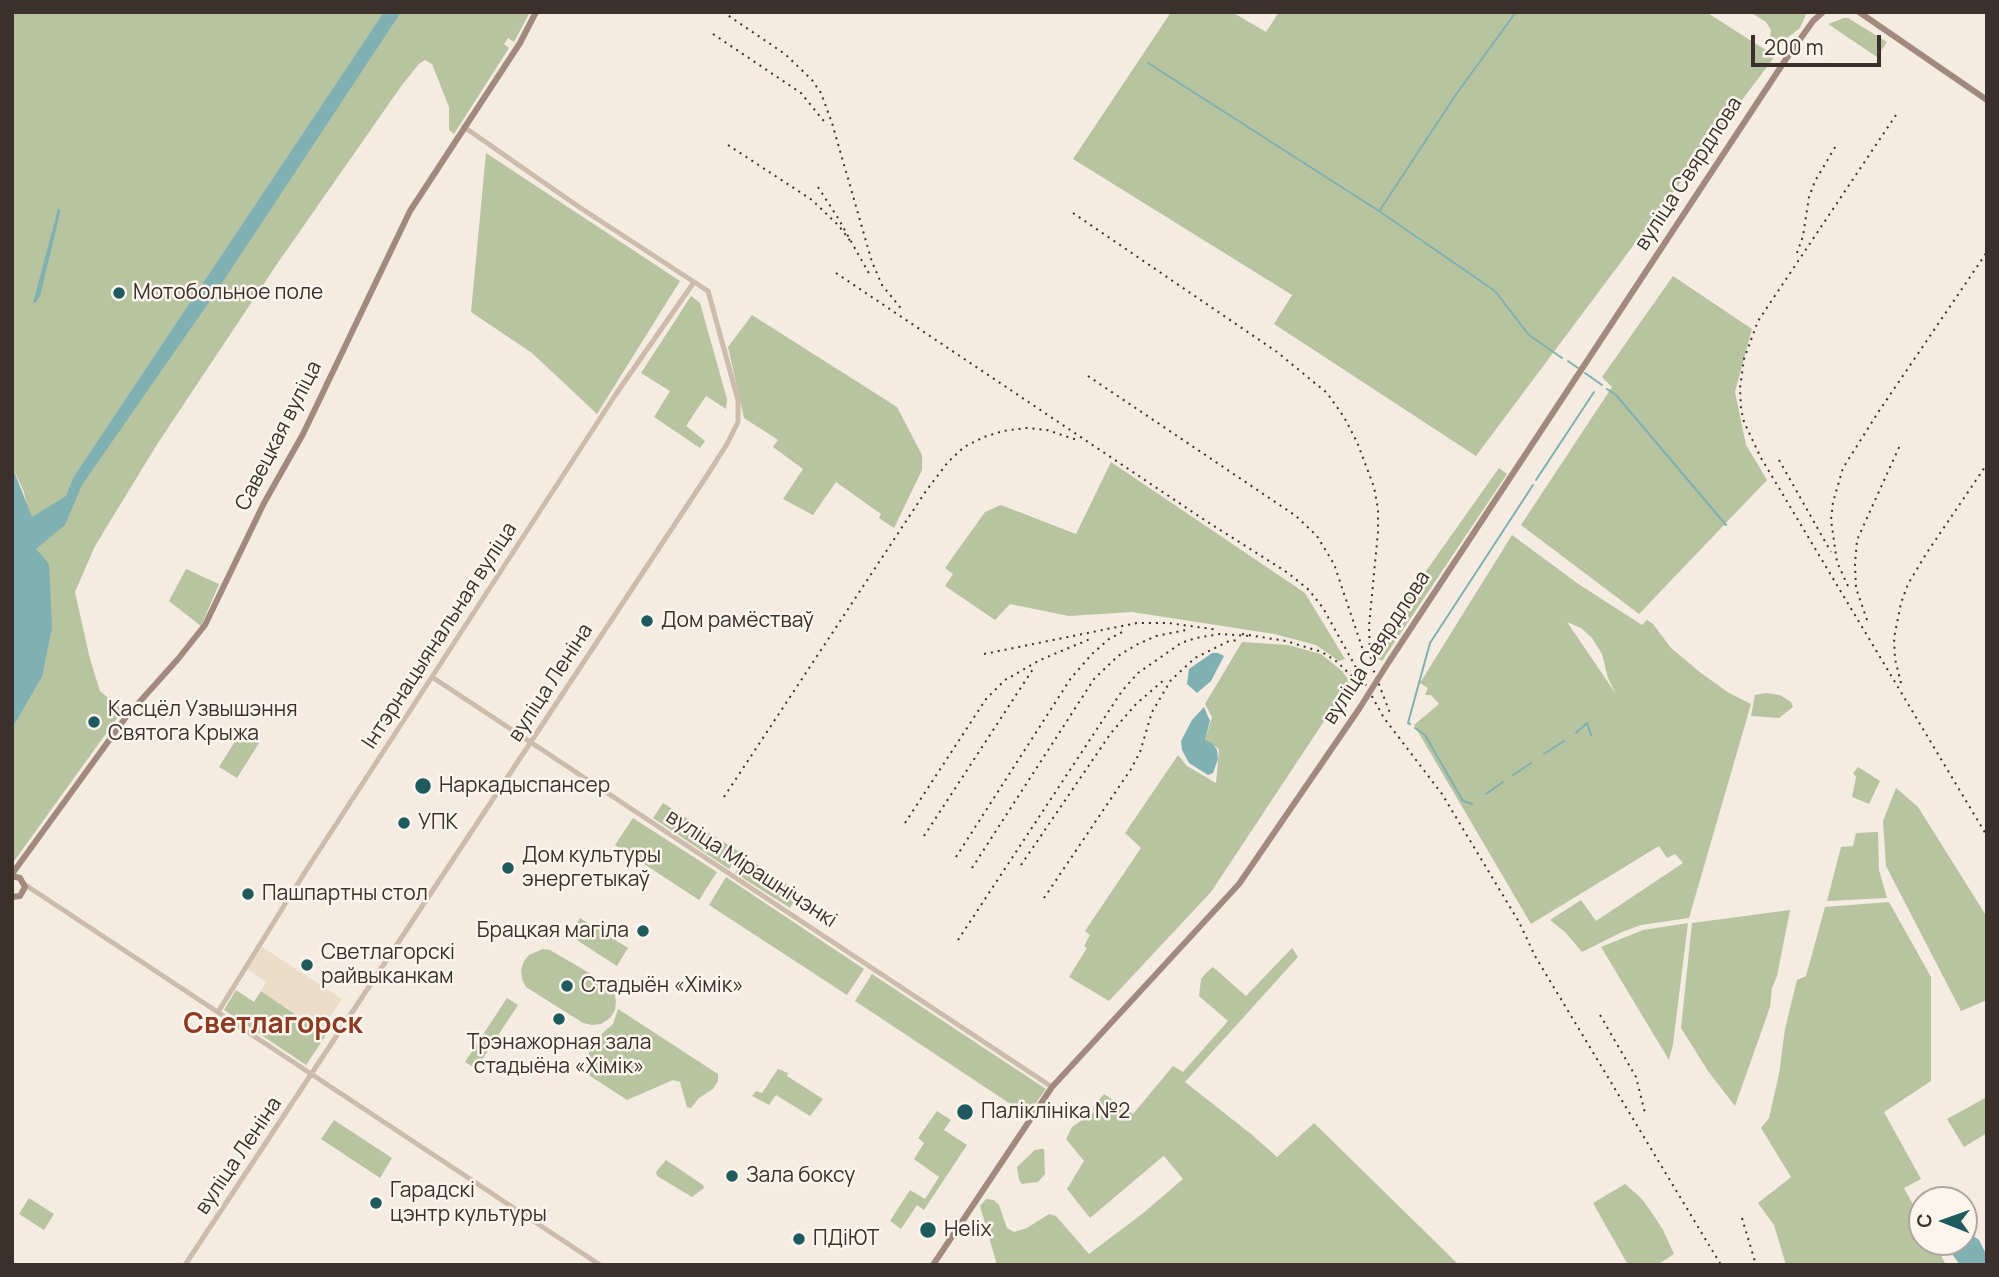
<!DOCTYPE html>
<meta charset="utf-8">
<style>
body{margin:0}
#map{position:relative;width:1999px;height:1277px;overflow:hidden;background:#f4ebe1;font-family:Manrope,sans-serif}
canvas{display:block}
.frame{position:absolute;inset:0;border:14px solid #3b302b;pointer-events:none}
.north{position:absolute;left:1908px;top:1186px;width:70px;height:70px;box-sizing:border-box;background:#fbf5ee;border:2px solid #aea6a0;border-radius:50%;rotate:271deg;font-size:19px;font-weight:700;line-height:28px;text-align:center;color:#3b302b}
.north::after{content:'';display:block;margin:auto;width:24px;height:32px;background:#1f5a5e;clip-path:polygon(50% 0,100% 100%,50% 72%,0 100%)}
.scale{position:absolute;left:1751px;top:35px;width:130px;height:32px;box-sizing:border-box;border:4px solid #3b302b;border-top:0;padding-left:9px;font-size:21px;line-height:24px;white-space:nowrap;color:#3b302b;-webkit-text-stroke:5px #fbf5ee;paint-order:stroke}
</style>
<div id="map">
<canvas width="1999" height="1277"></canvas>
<div class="frame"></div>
<div class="north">С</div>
<div class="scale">200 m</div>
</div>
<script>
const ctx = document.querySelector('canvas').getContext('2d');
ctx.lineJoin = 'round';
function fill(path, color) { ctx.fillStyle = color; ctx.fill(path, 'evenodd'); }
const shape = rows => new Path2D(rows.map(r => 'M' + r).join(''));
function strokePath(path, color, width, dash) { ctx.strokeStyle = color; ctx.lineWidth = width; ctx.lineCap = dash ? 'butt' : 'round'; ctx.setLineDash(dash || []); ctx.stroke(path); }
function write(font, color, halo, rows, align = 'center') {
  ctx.font = font + ' Manrope,sans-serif'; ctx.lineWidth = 5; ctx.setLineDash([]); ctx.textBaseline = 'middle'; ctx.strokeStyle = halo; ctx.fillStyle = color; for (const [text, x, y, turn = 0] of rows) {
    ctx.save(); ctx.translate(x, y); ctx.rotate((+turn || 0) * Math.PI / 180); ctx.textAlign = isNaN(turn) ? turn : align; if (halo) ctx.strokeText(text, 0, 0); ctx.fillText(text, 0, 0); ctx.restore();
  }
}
fill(shape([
 [12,12,530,12,514,42,508,38,504,44,509,48,454,134,449,130,449,107,432,64,425,60,419,64,402,85,277,264,156,446,95,546,75,592,90,659,100,691,123,710,12,864,12,729,42,677,36,549,24,492,12,466],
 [1171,12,1232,12,1266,32,1279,12,1706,12,1775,56,1476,456,1274,324,1292,295,1073,159],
 [1750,12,1807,12,1800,28,1782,42,1770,37,1771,30,1766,22],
 [1844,18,1848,18,1887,42,1877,57,1828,24],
 [486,153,680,281,597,414,532,353,471,312],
 [1673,276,1752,329,1735,392,1746,445,1767,480,1639,614,1521,525,1612,387,1602,377],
 [691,296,700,303,727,399,726,409,706,396,686,426,705,441,700,448,654,417,670,391,641,373],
 [752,315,897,407,922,455,922,470,894,528,879,518,881,514,836,482,813,515,783,499,803,469,773,447,778,440,744,418,728,347],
 [1111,462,1305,593,1345,659,1339,661,1316,645,1274,634,1132,612,1069,616,1010,604,995,620,945,586,953,574,945,568,985,512,1001,505,1076,534],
 [1499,468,1507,474,1382,661,1377,658,1375,649,1380,636],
 [1512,535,1577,583,1642,625,1647,620,1653,624,1671,648,1701,673,1729,693,1751,704,1689,918,1641,925,1622,932,1582,952,1565,932,1550,920,1581,900,1596,921,1683,863,1675,854,1667,858,1659,846,1531,924,1414,725,1439,704,1431,695,1425,695,1428,688,1420,683],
 [1567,622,1581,628,1592,638,1602,654,1608,678,1616,694],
 [186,569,219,584,201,626,169,601],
 [1242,642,1288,645,1321,654,1342,671,1350,682,1211,892,1109,1001,1069,977,1087,948,1084,946,1090,935,1085,931,1141,848,1125,833,1178,755,1187,766,1216,783,1219,749,1205,740,1212,717,1205,704],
 [1766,693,1780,695,1791,702,1793,707,1779,718,1751,716,1755,695],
 [241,732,259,743,237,778,219,767],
 [1858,767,1880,781,1869,804,1852,797,1856,777,1853,773],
 [1896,788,1918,807,1987,917,1987,1000,1961,1011,1886,866,1883,821],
 [663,803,741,853,729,869,653,818],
 [633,818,717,872,699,900,615,845],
 [1878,832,1879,870,1887,898,1827,901,1841,847,1853,846,1856,833],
 [746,857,799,892,790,908,735,873],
 [726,877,864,969,847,995,709,905],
 [1889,902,1931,977,1931,1081,1884,1112,1921,1179,1904,1188,1922,1221,1922,1242,1934,1242,1946,1265,1786,1265,1774,1225,1758,1203,1791,1177,1761,1128,1769,1118,1779,1074,1785,1029,1797,980,1806,976,1825,907],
 [1790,910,1777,976,1772,988,1770,1007,1735,1106,1708,1071,1681,1028,1692,923],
 [580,918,628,948,617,966,569,935],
 [1688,923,1673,1044,1669,1060,1601,947,1643,930],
 [1292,948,1298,957,1185,1082,1251,1134,1277,1157,1314,1123,1459,1265,997,1265,980,1206,986,1199,994,1200,999,1205,1007,1228,1014,1232,1027,1228,1049,1214,1056,1216,1089,1254,1142,1214,1183,1179,1164,1156,1161,1158,1090,1218,1067,1189,1084,1161,1066,1139,1072,1127,1094,1112,1093,1107,1104,1094,1133,1114,1173,1066,1183,1072,1228,1021,1199,996,1201,979,1207,972,1213,967,1246,996],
 [543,949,550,950,608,984,614,991,616,1001,615,1010,610,1018,601,1024,592,1025,583,1023,526,987,522,979,521,970,524,961,529,955],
 [872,974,1046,1089,1027,1115,855,1001],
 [236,990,254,1002,261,991,326,1035,306,1065,224,1010],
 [507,998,518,1005,476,1069,465,1062],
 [618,1009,718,1074,718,1081,713,1089,699,1098,691,1108,687,1107,680,1082,673,1080,627,1100,590,1076,586,1062,589,1057,588,1044,592,1038,597,1038,613,1024],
 [778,1069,788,1073,787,1076,823,1099,810,1116,776,1095,769,1105,752,1096,756,1091,762,1093],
 [1987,1097,1987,1133,1964,1147,1947,1119],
 [937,1111,951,1120,944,1130,967,1145,924,1210,917,1205,901,1229,890,1221,910,1190,925,1199,939,1177,914,1159,924,1143,918,1138],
 [334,1120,392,1158,380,1178,321,1139],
 [1041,1149,1044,1149,1045,1174,1038,1182,1022,1184,1019,1180,1017,1167,1035,1150],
 [666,1160,703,1185,704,1188,692,1197,657,1176,656,1172],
 [1625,1184,1641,1198,1652,1213,1663,1230,1674,1254,1657,1265,1628,1265,1593,1203],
 [29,1198,54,1214,44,1230,19,1214]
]), '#b8c4a0');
fill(shape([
 [262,947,342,999,321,1030,261,991,266,982,247,969]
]), '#ecdcc8');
fill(shape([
 [384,12,401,12,216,292,82,485,65,525,36,549,49,564,52,628,42,677,12,729,12,466,32,517,66,496,73,478],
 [58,209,60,209,60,213,43,284,40,296,36,302,33,303],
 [1212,653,1218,653,1224,656,1211,681,1197,693,1187,684,1189,669],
 [1204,707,1210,721,1205,740,1212,743,1217,750,1218,759,1213,773,1208,775,1189,763,1182,750,1181,741,1192,720],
 [1972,1235,1979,1240,1987,1256,1987,1265,1960,1265,1950,1251,1951,1247,1964,1242,1967,1236]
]), '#7fb0b2');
strokePath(shape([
 [1148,63,1379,211,1495,291,1529,335,1562,358],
 [1380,210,1457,93,1516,12],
 [1568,361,1578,368],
 [1585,373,1602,385],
 [1607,389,1616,395,1726,525],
 [1536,480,1594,392],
 [1410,724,1408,723,1430,643,1533,485],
 [1415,728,1425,735,1463,801,1472,804],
 [1576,733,1587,723,1591,735],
 [1544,754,1564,741],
 [1513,775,1531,763],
 [1486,794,1503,782]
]), '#7fb0b2', 2);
strokePath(shape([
 [432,677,1052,1087],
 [24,884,600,1265],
 [218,1012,305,872,616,394,694,282],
 [185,1265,706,477,727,444,738,422,738,400,708,291,579,207,464,127]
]), '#cdbbac', 5);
strokePath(shape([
 [1859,12,1987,100],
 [1390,660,1786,59,1813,21,1823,12],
 [12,874,126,717,178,659,205,625,264,503,303,434,410,211,520,43,536,12],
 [12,876,20,878,25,887,20,896,12,897],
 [933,1265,1052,1087,1239,884,1359,709]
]), '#a18a7d', 6);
strokePath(shape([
 [723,12,785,54,812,80,821,93,832,123,872,262,882,285,903,311],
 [713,34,801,93,827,125],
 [1896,115,1758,321,1744,359,1740,388,1741,409,1744,422,1761,458,1987,836],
 [728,145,812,200,839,226,851,242],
 [818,187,838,218,871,277],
 [1073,213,1277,352,1327,393,1344,417,1357,442,1374,487,1378,509,1378,532,1369,626,1370,653,1373,669,1390,713],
 [1797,253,1803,236,1809,197,1815,181,1837,144],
 [836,273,1203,519,1288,573,1309,590,1323,608,1384,718,1442,794,1519,922,1535,956,1721,1265],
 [1088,376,1296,516,1317,536,1334,564,1366,659],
 [1779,460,1831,552],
 [1848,586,1837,562,1831,520,1833,502,1843,468,1879,411,1987,252],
 [1867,620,1856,588,1855,564,1857,540,1901,443],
 [1242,634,1286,641,1322,652,1336,661,1356,680],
 [984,654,1137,623,1169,623,1218,630],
 [1901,683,1895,659,1894,638,1901,603,1908,584,1926,554,1987,464],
 [724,797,926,491,948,462,964,447,984,437,1003,431,1026,428,1047,430,1077,440],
 [905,823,986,699,1005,680,1040,660,1090,639],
 [924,836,1033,669],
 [956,857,1071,678,1092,654,1109,639,1126,630],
 [1021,865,1111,733,1136,704,1164,680],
 [972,868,1094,679,1118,656,1136,645,1156,636,1186,630],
 [1044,898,1131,769,1140,752,1152,712,1171,680,1195,658,1229,641,1240,640],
 [958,940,1122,691,1138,673,1181,643,1196,638,1220,634,1250,636],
 [1600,1015,1636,1077,1645,1113],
 [1742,1218,1756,1265]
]), '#3b302b', 2, [2, 5]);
strokePath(shape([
 [1359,709,1390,660]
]), '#a18a7d', 6);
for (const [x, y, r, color] of [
 [119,293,7,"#1f5a5e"],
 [647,621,7,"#1f5a5e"],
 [94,722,7,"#1f5a5e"],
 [423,786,9,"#1f5a5e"],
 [404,823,7,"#1f5a5e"],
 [508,868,7,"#1f5a5e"],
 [248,894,7,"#1f5a5e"],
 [643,931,7,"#1f5a5e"],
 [307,965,7,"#1f5a5e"],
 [567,986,7,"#1f5a5e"],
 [559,1019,7,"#1f5a5e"],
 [965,1112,9,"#1f5a5e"],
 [732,1176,7,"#1f5a5e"],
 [376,1203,7,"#1f5a5e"],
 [928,1230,9,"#1f5a5e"],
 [799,1239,7,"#1f5a5e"]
]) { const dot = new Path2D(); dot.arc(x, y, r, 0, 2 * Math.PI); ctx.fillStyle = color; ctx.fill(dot); strokePath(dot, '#fbf5ee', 2.5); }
write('21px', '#3b302b', '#fbf5ee', [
 ["вуліца Свярдлова",1689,174,-57],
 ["Савецкая вуліца",279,436,-63],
 ["Інтэрнацыянальная вуліца",440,636,-57],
 ["вуліца Свярдлова",1377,648,-57],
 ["вуліца Леніна",551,683,-57],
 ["вуліца Мірашнічэнкі",751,869,33],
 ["вуліца Леніна",239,1156,-56]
]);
write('21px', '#3b302b', '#fbf5ee', [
 ["Мотобольное поле",133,293],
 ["Дом рамёстваў",661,621],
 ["Касцёл Узвышэння",108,710],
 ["Святога Крыжа",108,734],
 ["Наркадыспансер",439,786],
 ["УПК",418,823],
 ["Дом культуры",522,856],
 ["энергетыкаў",522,880],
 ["Пашпартны стол",262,894],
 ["Брацкая магіла",629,931,"right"],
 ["Светлагорскі",321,953],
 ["райвыканкам",321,977],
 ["Стадыён «Хімік»",581,986],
 ["Трэнажорная зала",559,1043,"center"],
 ["стадыёна «Хімік»",559,1067,"center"],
 ["Паліклініка №2",981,1112],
 ["Зала боксу",746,1176],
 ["Гарадскі",390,1191],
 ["цэнтр культуры",390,1215],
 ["Helix",944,1230],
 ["ПДіЮТ",813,1239]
], 'left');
write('bold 28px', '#8c3b22', '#fbf5ee', [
 ["Светлагорск",273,1025]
]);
</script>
